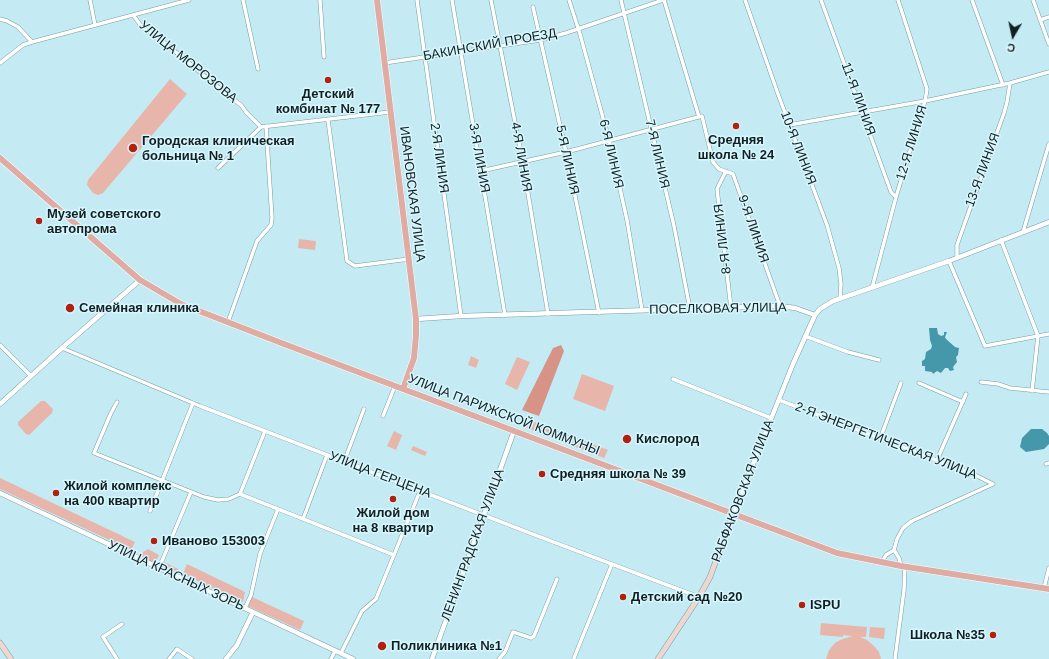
<!DOCTYPE html>
<meta charset="utf-8">
<style>
body{margin:0}
#map{position:relative;width:1049px;height:659px;overflow:hidden;background:#c4ebf4;font-family:Helvetica,sans-serif}
canvas{display:block}
.north{position:absolute;left:993px;top:16px;width:40px;height:40px;-webkit-text-stroke:3px #d8f6fe;paint-order:stroke;rotate:189deg;font-size:11px;font-weight:700;line-height:16px;text-align:center;color:#101f22}
.north::after{content:'';display:block;margin:auto;width:14px;height:18px;background:#101f22;clip-path:polygon(50% 0,100% 100%,50% 72%,0 100%)}
</style>
<div id="map">
<canvas width="1049" height="659"></canvas>
<div class="north">С</div>
</div>
<script>
const ctx = document.querySelector('canvas').getContext('2d');
ctx.lineJoin = 'round';
function fill(path, color) { ctx.fillStyle = color; ctx.fill(path, 'evenodd'); }
const shape = rows => new Path2D(rows.map(r => 'M' + r).join(''));
function strokePath(path, color, width, dash) { ctx.strokeStyle = color; ctx.lineWidth = width; ctx.lineCap = dash ? 'butt' : 'round'; ctx.setLineDash(dash || []); ctx.stroke(path); }
function write(font, color, halo, rows, align = 'center') {
  ctx.font = font + ' Helvetica,sans-serif'; ctx.lineWidth = 3; ctx.setLineDash([]); ctx.textBaseline = 'middle'; ctx.strokeStyle = halo; ctx.fillStyle = color; for (const [text, x, y, turn = 0] of rows) {
    ctx.save(); ctx.translate(x, y); ctx.rotate((+turn || 0) * Math.PI / 180); ctx.textAlign = isNaN(turn) ? turn : align; if (halo) ctx.strokeText(text, 0, 0); ctx.fillText(text, 0, 0); ctx.restore();
  }
}
fill(shape([
 [170,79,187,94,103,193,98,195,93,193,87,185,88,180],
 [299,239,316,241,315,250,298,248],
 [471,356,479,360,476,368,468,365],
 [517,357,530,362,517,390,505,384],
 [582,374,614,386,605,411,573,399],
 [41,401,45,401,53,409,52,413,29,435,26,434,18,425,18,422],
 [529,420,608,450,604,458,526,428],
 [394,431,402,435,396,450,387,446],
 [413,446,427,452,425,456,411,450],
 [0,478,135,542,131,550,0,489],
 [148,549,159,555,155,563,139,555],
 [162,561,178,569,176,573,160,565],
 [187,564,245,592,243,602,183,574],
 [252,597,304,621,300,630,248,606],
 [821,623,867,627,866,637,860,637,867,640,874,646,879,652,881,659,826,659,829,650,835,643,840,640,852,636,843,635,843,637,820,635],
 [870,627,885,628,884,639,869,637]
]), '#e8b5ab');
fill(shape([
 [561,345,564,351,539,416,522,410,553,348]
]), '#d69386');
fill(shape([
 [929,328,937,328,938,334,941,336,944,335,944,332,947,332,945,337,946,339,955,347,959,348,958,355,956,357,957,362,953,367,954,370,950,371,948,368,945,368,941,373,937,371,933,374,932,372,925,371,925,366,922,366,922,361,925,359,926,352,931,349,932,346,930,340],
 [1031,429,1042,429,1047,433,1049,436,1049,444,1044,449,1026,452,1020,447,1022,438]
]), '#4598aa');
const minor = shape([
 [90,0,95,25],
 [243,0,258,69],
 [320,0,324,57],
 [417,0,461,316],
 [452,0,505,315],
 [491,0,523,163,548,314],
 [569,0,580,34,609,140,627,220,642,310],
 [621,0,674,226,690,309],
 [664,0,699,117],
 [745,0,778,94,827,225,839,268,841,284,840,299],
 [821,0,891,192,896,197],
 [972,0,1003,85],
 [1033,0,1049,44],
 [533,7,566,152,599,313],
 [133,15,142,27,160,39,230,97,241,105,246,112,261,127],
 [0,19,7,21,18,27,32,42],
 [1040,20,1049,17],
 [0,63,23,45,32,42,189,0],
 [384,63,540,40,566,33,663,0],
 [328,120,347,261,355,266,409,259],
 [789,125,925,101,1010,83,1049,72],
 [218,168,261,127,390,112],
 [481,171,566,152,702,116,713,162,719,169,733,174,780,306],
 [726,171,717,189,731,308],
 [1023,232,1049,144],
 [1001,240,1038,336,1032,391],
 [957,257,957,245,1004,113,1007,102,1010,83],
 [949,261,985,346,1049,334],
 [872,288,896,197,925,101,927,89,898,0],
 [228,322,257,241,271,225,272,218,266,126],
 [805,336,848,352,879,360],
 [0,345,31,376],
 [62,348,200,406,535,535,699,597],
 [673,379,771,418],
 [981,382,998,384,1010,388,1049,392],
 [919,383,963,402],
 [779,400,973,474,993,484],
 [117,402,111,413,94,453,204,497,218,500,229,499,240,494,394,555],
 [383,416,395,386],
 [880,439,901,383],
 [937,460,966,394],
 [344,462,364,409],
 [1046,464,1049,463],
 [240,494,265,431],
 [150,511,193,403],
 [303,519,327,455],
 [894,550,899,558,901,566],
 [882,562,886,555,894,550,897,539,903,528,912,521,993,484],
 [159,568,191,492],
 [1044,588,1049,568],
 [245,608,251,595,260,554,278,509],
 [341,653,362,611,376,599,420,491],
 [574,658,612,564],
 [117,659,103,637,122,624],
 [169,659,177,649,192,659],
 [331,659,335,651],
 [499,659,505,652,513,632,531,638,534,636,557,579],
 [895,659,904,590,905,566]
]);
const tertiary = shape([
 [416,319,461,316,780,306,795,308,815,315],
 [0,404,62,348,140,280],
 [0,493,353,659],
 [733,514,793,364,815,315,820,309,833,301,949,261,1049,222],
 [226,659,237,645,253,612],
 [432,659,514,431]
]);
const secondary = shape([
 [0,643,11,659],
 [658,659,699,597,710,577,733,514]
]);
const primary = shape([
 [377,0,416,319,416,335,414,358,403,389],
 [0,158,140,280,181,304,284,344,837,553,901,566,1049,589]
]);
strokePath(minor, '#789ca5', 4.5);
strokePath(tertiary, '#789ca5', 5.5);
strokePath(secondary, '#789ca5', 6);
strokePath(primary, '#fff', 7);
strokePath(minor, '#fff', 3.5);
strokePath(tertiary, '#fff', 4.5);
strokePath(secondary, '#eed6d1', 5);
strokePath(primary, '#deaca3', 6);
for (const [x, y, r, color] of [
 [328,80,4,"#b0220e"],
 [736,126,4,"#b0220e"],
 [133,148,5,"#b0220e"],
 [39,221,4,"#b0220e"],
 [70,308,5,"#b0220e"],
 [627,439,5,"#b0220e"],
 [542,474,4,"#b0220e"],
 [56,493,4,"#b0220e"],
 [393,499,4,"#b0220e"],
 [154,541,4,"#b0220e"],
 [623,597,4,"#b0220e"],
 [802,605,4,"#b0220e"],
 [993,635,4,"#b0220e"],
 [382,646,5,"#b0220e"]
]) { const dot = new Path2D(); dot.arc(x, y, r, 0, 2 * Math.PI); ctx.fillStyle = color; ctx.fill(dot); strokePath(dot, '#d8f6fe', 1.5); }
write('13px', '#101f22', '#d8f6fe', [
 ["БАКИНСКИЙ ПРОЕЗД",490,45,-10],
 ["УЛИЦА МОРОЗОВА",188,62,39],
 ["11-Я ЛИНИЯ",858,99,70],
 ["12-Я ЛИНИЯ",912,143,-73],
 ["10-Я ЛИНИЯ",798,148,69],
 ["6-Я ЛИНИЯ",611,154,77],
 ["7-Я ЛИНИЯ",657,154,77],
 ["4-Я ЛИНИЯ",521,157,80],
 ["2-Я ЛИНИЯ",439,158,82],
 ["3-Я ЛИНИЯ",479,158,80],
 ["5-Я ЛИНИЯ",567,160,78],
 ["13-Я ЛИНИЯ",983,170,-70],
 ["ИВАНОВСКАЯ УЛИЦА",412,194,83],
 ["9-Я ЛИНИЯ",753,229,71],
 ["8-Я ЛИНИЯ",723,239,-97],
 ["ПОСЕЛКОВАЯ УЛИЦА",718,309,-1],
 ["УЛИЦА ПАРИЖСКОЙ КОММУНЫ",504,415,21],
 ["2-Я ЭНЕРГЕТИЧЕСКАЯ УЛИЦА",886,441,21],
 ["УЛИЦА ГЕРЦЕНА",380,475,21],
 ["РАБФАКОВСКАЯ УЛИЦА",743,491,-69],
 ["ЛЕНИНГРАДСКАЯ УЛИЦА",473,545,-70],
 ["УЛИЦА КРАСНЫХ ЗОРЬ",176,576,25]
]);
write('bold 13px', '#101f22', '#d8f6fe', [
 ["Детский",328,94,"center"],
 ["комбинат № 177",328,109,"center"],
 ["Средняя",736,140,"center"],
 ["школа № 24",736,155,"center"],
 ["Городская клиническая",142,141],
 ["больница № 1",142,156],
 ["Музей советского",47,214],
 ["автопрома",47,229],
 ["Семейная клиника",79,308],
 ["Кислород",636,439],
 ["Средняя школа № 39",550,474],
 ["Жилой комплекс",64,486],
 ["на 400 квартир",64,501],
 ["Жилой дом",393,513,"center"],
 ["на 8 квартир",393,528,"center"],
 ["Иваново 153003",162,541],
 ["Детский сад №20",631,597],
 ["ISPU",810,605],
 ["Школа №35",985,635,"right"],
 ["Поликлиника №1",391,646]
], 'left');
</script>
